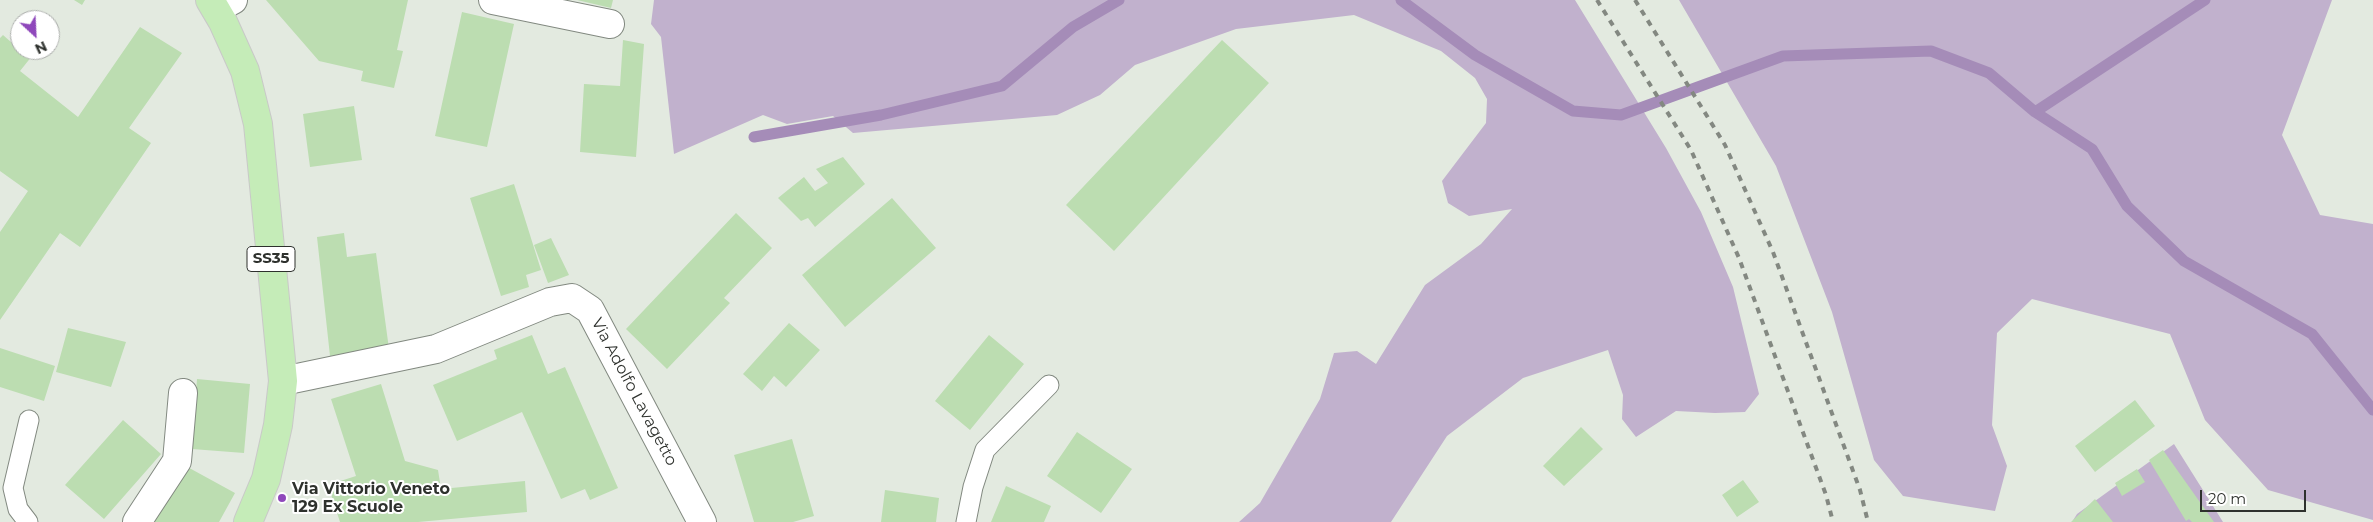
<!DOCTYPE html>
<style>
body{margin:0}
#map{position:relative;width:2373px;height:522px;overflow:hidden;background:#e3eae0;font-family:Montserrat,sans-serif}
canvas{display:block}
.north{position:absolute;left:10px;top:10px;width:50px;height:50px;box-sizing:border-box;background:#fff;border:1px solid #abadab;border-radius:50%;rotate:155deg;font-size:14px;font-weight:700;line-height:20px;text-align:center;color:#2e312d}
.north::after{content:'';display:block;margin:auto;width:18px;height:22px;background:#8f48bb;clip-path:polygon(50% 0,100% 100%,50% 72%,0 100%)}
.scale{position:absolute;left:2200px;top:490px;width:106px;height:22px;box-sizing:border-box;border:2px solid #2e312d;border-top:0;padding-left:6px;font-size:15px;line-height:18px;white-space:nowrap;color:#2e312d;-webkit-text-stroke:4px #fff;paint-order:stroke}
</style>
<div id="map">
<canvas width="2373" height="522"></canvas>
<div class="north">N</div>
<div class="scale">20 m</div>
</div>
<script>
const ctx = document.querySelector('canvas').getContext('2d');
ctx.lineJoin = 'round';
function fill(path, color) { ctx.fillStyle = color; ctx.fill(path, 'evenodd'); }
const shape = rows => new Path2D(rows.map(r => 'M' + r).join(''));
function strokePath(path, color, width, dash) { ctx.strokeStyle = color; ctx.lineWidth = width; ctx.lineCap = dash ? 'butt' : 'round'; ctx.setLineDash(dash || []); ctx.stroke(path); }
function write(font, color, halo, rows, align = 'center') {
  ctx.font = font + ' Montserrat,sans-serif'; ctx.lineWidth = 4; ctx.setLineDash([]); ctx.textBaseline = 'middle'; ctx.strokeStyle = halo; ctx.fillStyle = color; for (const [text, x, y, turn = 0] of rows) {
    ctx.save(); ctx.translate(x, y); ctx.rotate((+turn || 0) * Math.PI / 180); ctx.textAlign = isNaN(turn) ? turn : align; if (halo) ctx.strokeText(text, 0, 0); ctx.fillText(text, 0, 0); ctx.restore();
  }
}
fill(shape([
 [654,0,1575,0,1666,148,1701,212,1733,287,1759,394,1745,412,1715,413,1676,411,1636,437,1622,419,1623,395,1608,350,1523,378,1447,436,1391,522,1239,522,1260,503,1320,399,1334,353,1357,351,1376,364,1425,285,1481,244,1512,209,1469,216,1448,203,1442,181,1486,123,1487,99,1475,78,1441,51,1354,15,1236,29,1135,65,1100,95,1057,115,853,133,833,116,787,124,763,115,674,154,661,37,651,24],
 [1679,0,2332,0,2282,135,2320,215,2373,224,2373,520,2268,490,2205,420,2170,334,2032,299,1997,333,1992,425,2007,466,1995,511,1903,496,1874,460,1832,312,1776,166],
 [2174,444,2223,522,2072,522,2077,514]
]), '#c1b1cd');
strokePath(shape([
 [1401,0,1475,55,1573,111,1621,115,1783,56,1931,51,1989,73,2035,112,2092,149,2127,206,2184,261,2312,334,2373,410],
 [2035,112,2205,0],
 [754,137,881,115,1002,86,1073,27,1119,0]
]), '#a58cb8', 11);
fill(shape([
 [74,0,85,0,82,5],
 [266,0,408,0,397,50,403,51,394,88,361,81,363,71,319,61],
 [577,0,613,0,611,8],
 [462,12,514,24,487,147,435,136],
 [140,27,182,53,129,128,151,143,80,247,60,233,0,320,0,232,28,191,0,171,0,38,3,35,20,50,32,56,20,71,78,117],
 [623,40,644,44,636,157,580,152,584,84,620,86],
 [1222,40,1269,83,1114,251,1066,205],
 [354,106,362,160,310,167,303,114],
 [843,157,865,184,815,227,808,218,801,221,778,198,804,177,815,191,828,183,816,169],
 [514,184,541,270,526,275,529,287,501,296,470,198],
 [892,198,936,248,845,327,802,275],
 [736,213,772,248,724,298,730,303,667,369,626,329],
 [344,233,347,257,376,253,389,349,330,356,317,237],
 [551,238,569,275,548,283,534,245],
 [789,323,820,350,786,387,774,376,762,391,743,374],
 [68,328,126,342,111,387,56,372],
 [532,335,548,374,565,367,618,488,590,500,585,489,561,499,522,412,457,441,433,385,497,359,494,350],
 [989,335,1024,364,970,430,935,401],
 [0,348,55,366,44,401,0,387],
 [197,379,250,384,244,453,192,449],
 [381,384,405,461,438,470,441,489,525,481,527,512,418,522,340,522,328,485,356,476,331,399],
 [2135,400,2155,426,2095,472,2075,446],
 [123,420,161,454,104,519,65,485],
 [1581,427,1603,449,1564,486,1543,466],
 [1077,432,1132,469,1101,513,1047,476],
 [792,439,814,516,793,522,754,522,734,455],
 [2163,450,2214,522,2192,522,2189,519,2186,521,2149,460],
 [182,464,235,493,219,522,150,522],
 [2137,469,2145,482,2122,496,2115,483],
 [1743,480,1759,502,1737,517,1722,495],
 [1006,486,1051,506,1044,522,991,522],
 [885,490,939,498,936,522,881,522],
 [2095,499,2113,522,2071,522]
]), '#bcddb1');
const service = shape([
 [28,522,18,509,13,488,29,420],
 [966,522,973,487,985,450,1049,385]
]);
const minor = shape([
 [493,0,610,24],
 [216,9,233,0],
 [137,522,177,461,183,393]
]);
const tertiary = shape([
 [283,381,436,349,550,302,572,298,590,310,702,522]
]);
const primary = shape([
 [210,0,223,22,245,71,258,124,283,381,278,425,266,479,248,522]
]);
strokePath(service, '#828980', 21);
strokePath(minor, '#828980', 30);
strokePath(tertiary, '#828980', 30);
strokePath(primary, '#c9c9c8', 30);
strokePath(service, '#fff', 19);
strokePath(minor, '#fff', 28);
strokePath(tertiary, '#fff', 28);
strokePath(primary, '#c5ecb8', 28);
strokePath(shape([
 [1597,0,1691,150,1739,258,1826,495,1833,522],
 [1635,0,1725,145,1773,252,1860,490,1868,522]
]), '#838881', 4, [6, 6]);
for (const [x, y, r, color] of [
 [282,498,5,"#8f48bb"]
]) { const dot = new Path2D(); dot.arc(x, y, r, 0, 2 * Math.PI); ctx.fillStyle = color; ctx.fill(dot); strokePath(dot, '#fff', 2); }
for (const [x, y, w] of [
 [271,259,48]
]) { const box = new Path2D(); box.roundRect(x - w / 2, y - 12.5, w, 25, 4); ctx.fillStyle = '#fff'; ctx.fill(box); strokePath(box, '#2e312d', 1); }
write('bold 15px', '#2e312d', null, [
 ["SS35",271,259]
]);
write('16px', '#2e312d', '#fff', [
 ["Via Adolfo Lavagetto",634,392,62]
]);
write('bold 16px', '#2e312d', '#fff', [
 ["Via Vittorio Veneto",292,489],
 ["129 Ex Scuole",292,507]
], 'left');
</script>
